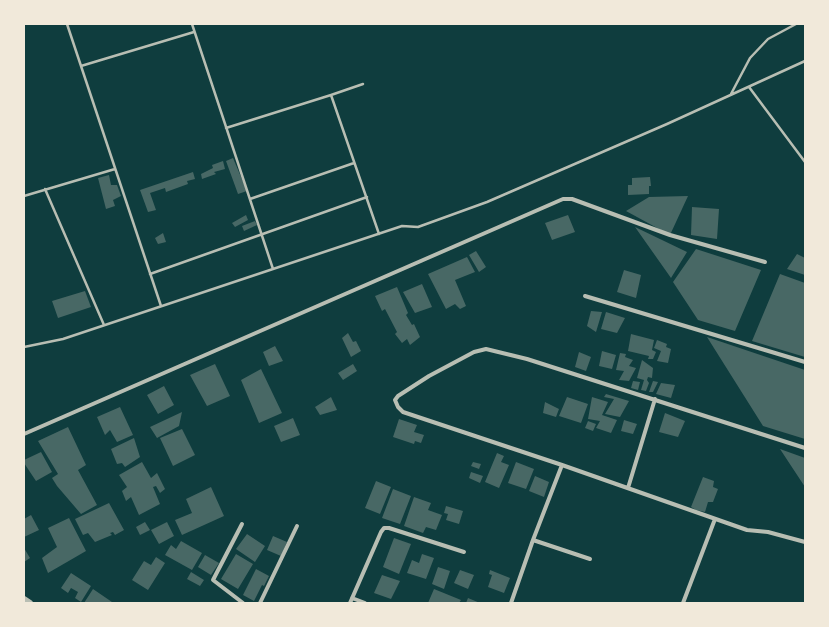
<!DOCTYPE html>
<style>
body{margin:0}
#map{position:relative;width:829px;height:627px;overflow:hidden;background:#0f3d3e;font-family:Lato,sans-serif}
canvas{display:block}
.frame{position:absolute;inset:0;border:25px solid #f1e9da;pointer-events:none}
</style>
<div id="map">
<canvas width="829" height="627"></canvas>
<div class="frame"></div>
</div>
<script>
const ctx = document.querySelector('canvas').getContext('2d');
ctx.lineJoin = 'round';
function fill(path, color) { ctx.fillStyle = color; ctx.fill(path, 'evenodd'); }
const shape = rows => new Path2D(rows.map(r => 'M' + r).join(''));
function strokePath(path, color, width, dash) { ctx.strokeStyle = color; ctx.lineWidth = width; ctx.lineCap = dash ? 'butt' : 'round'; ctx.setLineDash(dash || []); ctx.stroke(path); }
fill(shape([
 [233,158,247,191,238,194,226,161],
 [223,161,225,169,214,172,216,174,202,179,201,174,213,168,212,165],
 [193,172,195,179,187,181,188,184,166,192,165,188,150,193,156,210,148,212,140,190],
 [109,175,111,185,117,185,121,196,113,200,115,206,106,209,98,178],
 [650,177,651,186,649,186,649,194,628,195,628,185,632,185,632,178],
 [688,196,670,235,626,211,649,197],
 [692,207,719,209,717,239,691,235],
 [246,215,248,220,235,227,232,223],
 [568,215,575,232,552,240,545,223],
 [255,221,257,225,244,231,242,226],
 [635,227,687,252,671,278],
 [163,233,166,242,158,244,155,238],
 [696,249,761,270,735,331,698,320,673,282],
 [476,251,486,267,479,272,469,255],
 [797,254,805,258,805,275,787,269],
 [467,257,475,272,455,280,466,306,460,309,455,304,446,309,428,274],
 [624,270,641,275,636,298,617,292],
 [780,274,805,283,805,357,752,341],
 [422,284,432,307,415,313,403,292],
 [397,287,408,313,406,315,412,325,414,324,420,337,410,345,407,339,402,343,395,334,397,332,385,309,382,311,375,296],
 [85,291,91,307,58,318,52,301],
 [591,311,602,312,596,332,587,326],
 [606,312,625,318,617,333,601,329],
 [348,333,353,342,356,341,361,351,351,357,342,338],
 [631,334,654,340,652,350,656,352,653,359,648,359,649,356,628,351],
 [707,337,805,370,805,439,763,426],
 [657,340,667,344,666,347,671,349,668,363,657,361,661,351,654,348],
 [275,346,283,361,269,366,263,352],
 [602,351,616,355,612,369,599,366],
 [579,352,591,357,586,371,575,367],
 [620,353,626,354,625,357,633,360,629,366,636,368,629,381,619,380,624,371,616,370],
 [642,360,653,368,652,378,648,377,647,380,649,383,646,391,641,390,644,380,637,378],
 [215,364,230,396,207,406,190,375],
 [353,364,357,371,343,380,338,373],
 [261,369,282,413,259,423,241,380],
 [633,381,640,382,638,390,631,388],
 [653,381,658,382,653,392,649,392],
 [661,383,675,385,671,398,656,394],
 [164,386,174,405,158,414,147,395],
 [606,394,629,401,620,417,605,414,614,399,604,397],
 [331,397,337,410,320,415,315,407],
 [567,397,588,404,581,423,559,416],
 [592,397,608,402,602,415,617,420,611,433,596,428,600,421,588,419],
 [545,402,559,409,556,417,543,413],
 [120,407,133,435,117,442,110,430,105,435,97,417],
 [182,412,179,426,157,438,150,427],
 [665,413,685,421,678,437,659,432],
 [293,418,300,435,281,442,274,426],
 [399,419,417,425,414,432,424,435,421,443,415,441,414,444,393,437],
 [624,420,637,424,633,434,621,431],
 [588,421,596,424,593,431,585,428],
 [68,427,86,465,78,470,97,505,81,514,57,486,52,478,58,474,38,441],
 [182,429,195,455,173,466,160,438],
 [134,438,140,457,125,467,122,463,117,464,111,449],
 [780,449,805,458,805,487],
 [41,452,52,472,36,481,24,463,24,460],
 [497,453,504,456,501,462,509,465,499,488,485,482],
 [142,462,151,478,157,473,165,489,160,493,156,486,153,487,160,504,139,515,131,497,126,501,122,491,127,487,119,475],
 [473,462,481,464,479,469,471,466],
 [516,462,534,469,526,489,508,483],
 [471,472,483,476,480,483,469,478],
 [535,476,549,482,544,497,529,491],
 [703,477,714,481,713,487,718,489,713,502,708,502,705,512,696,510,691,507],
 [376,481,391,487,380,514,365,508],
 [211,487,224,516,182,535,175,520,192,513,186,499],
 [393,489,411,496,400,524,382,518],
 [414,497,431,503,428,510,442,515,436,530,426,527,423,533,404,526],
 [109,503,124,530,115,535,113,532,110,533,112,535,95,542,88,533,83,535,75,519],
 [446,506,463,511,459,524,446,520,448,514,444,513],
 [31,515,39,530,24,537,24,519],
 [69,518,86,551,48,573,42,558,57,547,48,528],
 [145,522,150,530,140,535,136,527],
 [167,522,174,536,159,544,151,530],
 [247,534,265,546,255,562,236,549],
 [273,536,287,542,281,556,267,550],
 [394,538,411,544,399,574,383,567],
 [181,541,202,553,192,570,165,555,171,545,176,549],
 [24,548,30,558,24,562],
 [236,554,253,564,238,589,221,579],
 [422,554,434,558,426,579,407,573,412,560,419,563],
 [205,555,219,563,211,575,198,567],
 [156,557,165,563,148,590,132,580,144,561,151,565],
 [438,567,450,571,444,589,432,584],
 [256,569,269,576,264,586,262,585,254,601,243,595],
 [460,570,474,575,468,589,454,583],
 [490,570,510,578,504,593,488,587,492,575,489,574],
 [191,572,204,580,200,586,187,579],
 [71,573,91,586,81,602,75,598,78,592,71,588,68,593,61,588],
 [382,575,400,581,391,599,374,593],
 [93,589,112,602,111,603,84,603],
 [434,589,461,600,459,603,428,603],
 [468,598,480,603,466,603]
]), '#486865');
strokePath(shape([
 [67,24,161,306],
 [192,24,273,269],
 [81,66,194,32],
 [363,84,331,95,379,234],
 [749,87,805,162],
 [731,94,750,58,768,39,796,24],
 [226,128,331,95],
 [45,189,104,325],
 [24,196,115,169],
 [250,199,354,163],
 [150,274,367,197],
 [24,347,63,339,402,226,418,227,487,202,667,124,805,61]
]), '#b8beb3', 2.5);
strokePath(shape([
 [585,296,805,362],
 [24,434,563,199,572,199,670,235,765,262],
 [805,448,527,359,486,349,474,352,429,376,398,396,395,400,398,407,403,412,562,465,747,530,768,532,805,542],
 [628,488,655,399],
 [242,524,213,580,243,603],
 [533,540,590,559],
 [352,598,365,603],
 [260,603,297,526],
 [350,603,381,532,384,528,389,528,464,552],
 [511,603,533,540,562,465],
 [683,603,715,519]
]), '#b8beb3', 4);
strokePath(shape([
 [24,599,30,603]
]), '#b8beb3', 6);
</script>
